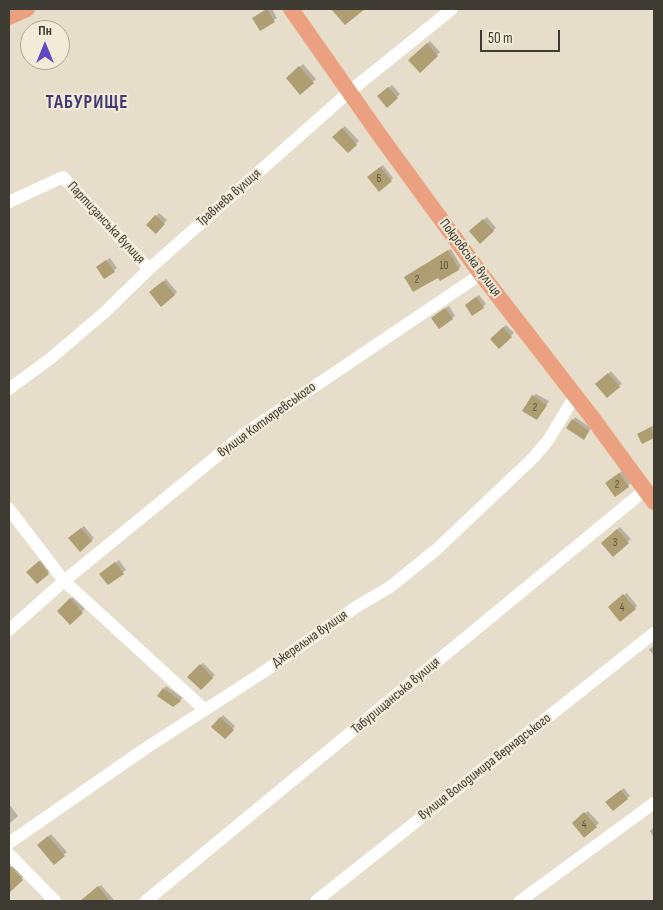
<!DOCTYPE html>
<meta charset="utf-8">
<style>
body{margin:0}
#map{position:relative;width:663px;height:910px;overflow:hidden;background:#e6deca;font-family:"Sofia Sans Condensed",sans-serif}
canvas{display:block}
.frame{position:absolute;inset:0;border:10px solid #3e3b33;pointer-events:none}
.north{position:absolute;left:20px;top:20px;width:50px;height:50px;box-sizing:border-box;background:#f3ebd7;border:1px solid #aba595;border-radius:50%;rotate:0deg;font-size:14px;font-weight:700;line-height:20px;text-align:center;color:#3e3b33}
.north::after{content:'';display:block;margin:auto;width:18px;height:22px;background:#604ac3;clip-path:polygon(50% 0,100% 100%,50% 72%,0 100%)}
.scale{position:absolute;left:480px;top:30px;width:80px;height:22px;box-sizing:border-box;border:2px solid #3e3b33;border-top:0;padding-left:6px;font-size:15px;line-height:18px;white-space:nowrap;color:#3e3b33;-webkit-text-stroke:4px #f3ebd7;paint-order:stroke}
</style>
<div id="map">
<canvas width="663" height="910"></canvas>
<div class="frame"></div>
<div class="north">Пн</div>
<div class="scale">50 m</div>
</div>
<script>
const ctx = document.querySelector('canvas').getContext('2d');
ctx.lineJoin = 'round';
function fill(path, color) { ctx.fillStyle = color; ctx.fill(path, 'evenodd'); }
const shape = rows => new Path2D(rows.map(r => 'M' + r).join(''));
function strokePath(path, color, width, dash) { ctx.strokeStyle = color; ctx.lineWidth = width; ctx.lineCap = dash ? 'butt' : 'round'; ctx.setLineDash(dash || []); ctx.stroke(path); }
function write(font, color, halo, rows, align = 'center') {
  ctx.font = font + ' "Sofia Sans Condensed",sans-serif'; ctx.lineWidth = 4; ctx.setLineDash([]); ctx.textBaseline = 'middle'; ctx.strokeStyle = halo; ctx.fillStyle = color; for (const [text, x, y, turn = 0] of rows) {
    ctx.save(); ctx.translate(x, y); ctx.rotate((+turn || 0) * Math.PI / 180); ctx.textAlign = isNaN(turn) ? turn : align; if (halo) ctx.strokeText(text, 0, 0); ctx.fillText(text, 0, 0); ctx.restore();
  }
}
fill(shape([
 [267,9,272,9,277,18,260,29,256,16],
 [430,41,440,52,420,71,410,60],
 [303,64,316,79,300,93,287,78],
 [392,85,400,94,387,106,379,96],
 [345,126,359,141,348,151,334,137],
 [383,165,393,178,391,180,371,174],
 [159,213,167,220,156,232,148,225],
 [487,217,496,228,480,242,471,231],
 [451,249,461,266,459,269,441,280,439,276,405,277],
 [110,258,117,268,105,278,100,265],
 [166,279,177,292,174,295,153,289],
 [479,295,486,304,483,307,469,302],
 [449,306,455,316,452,318,435,315],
 [506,325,514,333,499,347,491,339],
 [611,371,622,384,619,386,600,381],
 [536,394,549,401,539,416,533,396],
 [575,417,591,428,586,436,573,420],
 [654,425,654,436,642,442,638,434],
 [622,471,631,483,628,486,610,480],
 [84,526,94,538,80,550,70,538],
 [620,527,631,539,613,555,602,543],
 [42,559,50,571,48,573,28,572],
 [119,560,126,570,109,584,104,571],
 [627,593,637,606,635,608,612,604],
 [73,596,85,609,70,623,58,611],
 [654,645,654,655,649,650],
 [203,663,215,675,201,688,189,677],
 [166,686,183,698,173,705,164,689],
 [223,715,235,726,225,738,213,726],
 [624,788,630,796,627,798,610,799],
 [9,804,18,816,9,824],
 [588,811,599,823,584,836,573,823],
 [654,827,654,838,650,831],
 [51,834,67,852,54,863,39,845],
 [13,865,24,876,9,891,9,869],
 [101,885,115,901,81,901]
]), '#0003');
fill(shape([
 [267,9,275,22,260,31,252,18],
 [331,9,365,9,345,25],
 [427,43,438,56,420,73,408,60],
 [299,66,314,83,300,95,286,78],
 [388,87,398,98,387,108,377,96],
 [342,128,357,145,348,153,332,137],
 [380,167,392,181,379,192,367,177],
 [155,215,165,224,156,234,146,225],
 [483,219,494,231,480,244,469,231],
 [448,250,459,270,440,281,438,278,413,292,404,277],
 [106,260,115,272,104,279,96,267],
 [163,281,175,295,161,307,149,292],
 [476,297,484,308,472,316,465,305],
 [445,308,453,319,439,329,431,318],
 [503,327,512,337,499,349,490,339],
 [608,373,620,387,607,398,595,384],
 [532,395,547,405,537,420,522,411],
 [572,419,589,431,584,440,566,428],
 [651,427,654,438,642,444,637,434],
 [619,473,629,487,615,497,605,483],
 [81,528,92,541,80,552,68,538],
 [617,529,629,543,613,557,601,543],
 [39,561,49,574,37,584,26,572],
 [115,562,124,574,108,585,99,574],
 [623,594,636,609,620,622,608,607],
 [70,598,83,613,70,625,57,611],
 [200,664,213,678,201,690,187,677],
 [163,688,181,701,173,707,157,696],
 [220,717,234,730,225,739,211,727],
 [621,790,628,799,613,811,605,802],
 [584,812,597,827,584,838,572,823],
 [48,836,65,856,54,865,37,845],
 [9,865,23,880,9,893],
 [98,886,110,901,80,901]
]), '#ae9e72');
strokePath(shape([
 [9,202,63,177,149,269],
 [9,389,51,358,104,313,149,269,349,92,452,9],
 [9,509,64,581,205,710],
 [9,630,64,581,244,434,481,274],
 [9,843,146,748,262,673,356,607,390,587,437,549,531,460,547,442,575,396],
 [9,854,55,901],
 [146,901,645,490],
 [316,901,654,633],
 [520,901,654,803]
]), '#fff', 12);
strokePath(shape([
 [291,9,383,140,481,274,594,420,654,502],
 [9,17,27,9]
]), '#eba07f', 16);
write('11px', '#5a5443', null, [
 ["6",379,179],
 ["10",444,266],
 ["2",417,280],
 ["2",535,408],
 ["2",617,485],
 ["3",615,543],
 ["4",622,608],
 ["4",584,825]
]);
write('14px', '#3e3b33', '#f3ebd7', [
 ["Травнева вулиця",229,198,-41],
 ["Партизанська вулиця",106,223,47],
 ["Покровська вулиця",470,258,53],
 ["вулиця Котляревського",267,420,-36],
 ["Джерельна вулиця",310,639,-35],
 ["Табурищанська вулиця",396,696,-40],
 ["вулиця Володимира Вернадського",485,767,-38]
]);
ctx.letterSpacing = '1px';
write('bold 19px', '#413976', '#f3ebd7', [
 ["ТАБУРИЩЕ",87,103]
]);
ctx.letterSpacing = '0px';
</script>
